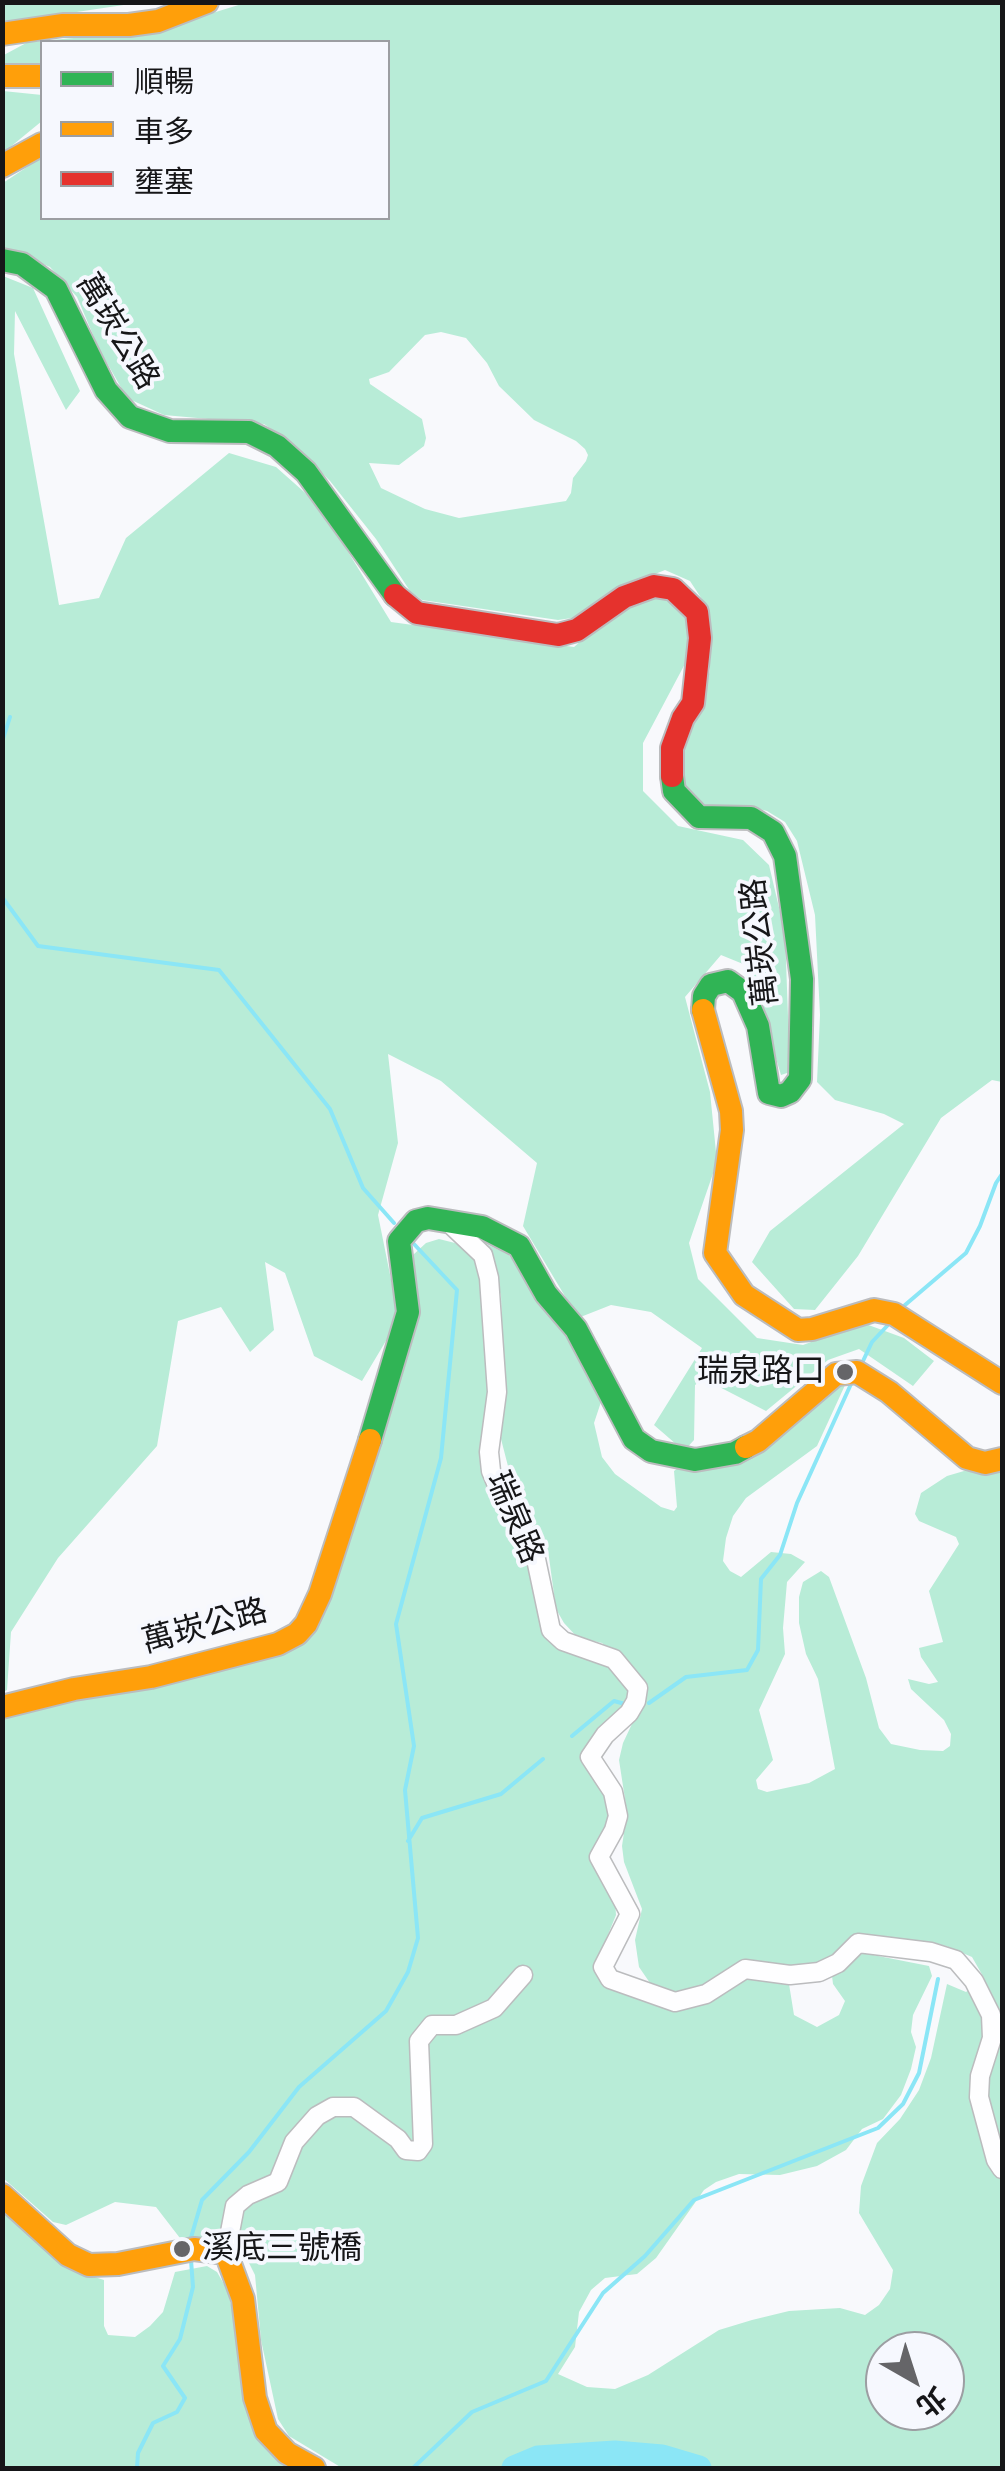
<!DOCTYPE html>
<meta charset="utf-8">
<style>
body{margin:0}
#map{position:relative;width:1005px;height:2471px;overflow:hidden;background:#f8f9fc;font-family:Manrope,"Noto Sans TC",sans-serif}
canvas{display:block}
.frame{position:absolute;inset:0;border:5px solid #161618;pointer-events:none}
.legend{position:absolute;left:40px;top:40px;width:350px;height:180px;box-sizing:border-box;background:#f6f8fe;border:2px solid #9c9ea2;margin:0;padding:12px 18px;list-style:none;font-size:30px;color:#161618}
.legend li{display:flex;align-items:center;gap:20px;height:50px}
.legend b{width:50px;border:2px solid #9c9ea2}
.north{position:absolute;left:865px;top:2331px;width:100px;height:100px;box-sizing:border-box;background:#f6f8fe;border:2px solid #9c9ea2;border-radius:50%;rotate:141deg;font-size:28px;font-weight:700;line-height:40px;text-align:center;color:#161618}
.north::after{content:'';display:block;margin:auto;width:35px;height:45px;background:#656568;clip-path:polygon(50% 0,100% 100%,50% 72%,0 100%)}
</style>
<div id="map">
<canvas width="1005" height="2471"></canvas>
<div class="frame"></div>
<ul class="legend">
<li><b style="height:12px;background:#30b455"></b>順暢</li>
<li><b style="height:12px;background:#ff9f0a"></b>車多</li>
<li><b style="height:12px;background:#e5322d"></b>壅塞</li>
</ul>
<div class="north">北</div>
</div>
<script>
const ctx = document.querySelector('canvas').getContext('2d');
ctx.lineJoin = 'round';
function fill(path, color) { ctx.fillStyle = color; ctx.fill(path, 'evenodd'); }
const shape = rows => new Path2D(rows.map(r => 'M' + r).join(''));
function strokePath(path, color, width, dash) { ctx.strokeStyle = color; ctx.lineWidth = width; ctx.lineCap = dash ? 'butt' : 'round'; ctx.setLineDash(dash || []); ctx.stroke(path); }
function write(font, color, halo, rows, align = 'center') {
  ctx.font = font + ' Manrope,"Noto Sans TC",sans-serif'; ctx.lineWidth = 8; ctx.setLineDash([]); ctx.textBaseline = 'middle'; ctx.strokeStyle = halo; ctx.fillStyle = color; for (const [text, x, y, turn = 0] of rows) {
    ctx.save(); ctx.translate(x, y); ctx.rotate((+turn || 0) * Math.PI / 180); ctx.textAlign = isNaN(turn) ? turn : align; if (halo) ctx.strokeText(text, 0, 0); ctx.fillText(text, 0, 0); ctx.restore();
  }
}
fill(shape([
 [3,3,137,3,3,23],
 [245,3,1002,3,1002,1082,992,1080,941,1118,858,1256,815,1310,794,1309,752,1262,770,1231,904,1124,884,1114,835,1100,817,1082,820,1015,815,915,797,841,785,822,767,811,744,805,710,810,687,789,680,767,688,731,702,704,710,670,707,607,690,581,665,570,611,592,579,617,558,620,422,600,410,591,376,539,330,481,294,445,264,424,164,415,127,398,99,349,77,297,50,267,3,247,3,183,42,157,42,218,388,218,388,42,42,42,42,69,3,70,2,56,28,42,154,31],
 [441,332,466,338,487,363,499,386,534,420,576,441,585,449,588,455,586,461,573,478,571,493,566,501,459,518,425,509,381,488,369,463,399,465,424,446,426,438,422,419,370,384,369,379,389,372,425,335],
 [3,91,42,95,42,121,3,153],
 [3,276,33,288,80,391,66,410,15,311,14,354,59,605,99,598,126,538,229,453,276,467,320,506,391,622,574,647,643,587,668,591,692,626,687,660,643,743,643,791,678,826,743,840,769,865,785,933,790,1072,781,1075,748,966,721,955,685,997,710,1092,717,1162,689,1243,698,1279,757,1338,803,1345,863,1323,904,1338,934,1361,913,1386,859,1349,828,1360,766,1411,704,1379,695,1385,694,1440,684,1451,654,1425,702,1348,651,1312,611,1305,578,1318,523,1226,537,1163,441,1081,388,1054,398,1143,378,1215,399,1319,362,1381,314,1356,285,1273,265,1262,274,1330,250,1352,221,1307,178,1321,157,1446,58,1558,11,1632,7,1690,3,1692],
 [439,1239,455,1243,469,1253,482,1272,490,1385,483,1467,487,1485,516,1530,527,1555,544,1626,554,1643,611,1664,631,1689,626,1708,611,1721,586,1757,608,1799,609,1818,593,1856,615,1900,616,1915,597,1962,597,1971,602,1980,608,1988,676,2009,706,2000,747,1974,758,1974,786,1980,789,1984,794,2015,817,2027,839,2015,845,2001,833,1984,832,1976,863,1953,929,1966,932,1976,913,2015,911,2032,916,2047,911,2069,901,2095,883,2119,862,2129,846,2150,817,2166,780,2175,739,2174,716,2182,704,2190,656,2258,637,2274,605,2278,591,2290,579,2312,575,2347,558,2374,587,2387,615,2389,648,2375,719,2330,752,2320,789,2311,840,2308,865,2315,879,2305,890,2289,893,2270,859,2213,861,2186,877,2143,900,2119,919,2090,931,2058,947,1984,966,1992,984,1978,972,1957,946,1946,859,1936,837,1955,810,1965,790,1968,740,1964,713,1984,678,1994,650,1983,639,1967,635,1940,642,1909,624,1862,622,1846,627,1812,619,1760,623,1743,647,1692,637,1672,625,1661,602,1643,577,1637,564,1623,556,1609,548,1550,517,1501,501,1439,504,1386,501,1296,486,1244,508,1254,573,1333,604,1393,594,1423,602,1457,615,1474,661,1507,674,1511,677,1507,674,1471,682,1465,713,1467,754,1451,838,1378,846,1383,817,1446,746,1498,733,1516,726,1538,723,1561,730,1571,741,1577,771,1552,791,1554,805,1562,787,1582,783,1628,785,1654,759,1710,773,1760,756,1780,758,1789,767,1792,809,1783,835,1769,818,1679,806,1654,799,1623,799,1597,803,1582,821,1571,829,1577,866,1678,879,1728,891,1744,920,1750,943,1751,950,1746,951,1734,944,1720,911,1689,908,1679,929,1684,938,1682,921,1657,919,1648,943,1642,929,1591,959,1544,956,1537,919,1521,915,1514,921,1493,947,1476,964,1471,1002,1472,1002,2468,342,2468,289,2436,278,2419,261,2340,255,2275,239,2243,220,2237,183,2242,156,2207,115,2202,66,2225,53,2222,3,2178,3,1716,74,1696,144,1685,262,1656,287,1648,311,1631,320,1617,330,1588,413,1325,416,1304,409,1264,413,1255,426,1243],
 [885,2351,945,2351,945,2411,885,2411],
 [2,2212,85,2274,104,2280,104,2326,108,2335,135,2337,150,2326,163,2312,175,2272,207,2266,217,2272,228,2291,251,2400,298,2468,3,2468]
]), '#b8ecd7');
strokePath(shape([
 [2,742,10,717],
 [2,897,38,946,219,970,330,1109,363,1188,394,1223],
 [905,1305,966,1253,980,1226,996,1183,1002,1174],
 [863,1361,872,1342,888,1325],
 [649,1703,686,1677,747,1670,758,1650,761,1579,780,1555,797,1503,851,1384],
 [572,1736,614,1701,625,1704],
 [408,1841,422,1818,501,1794,543,1759],
 [190,2241,202,2200,249,2152,299,2087,386,2011,408,1972,418,1938,405,1790,414,1746,396,1624,441,1458,457,1290,413,1243],
 [137,2468,138,2453,153,2423,177,2412,185,2398,163,2366,180,2339,193,2287,191,2260],
 [413,2468,472,2412,546,2381,603,2293,645,2256,694,2200,878,2128,903,2104,919,2073,938,1979]
]), '#8be6f6', 4);
strokePath(shape([
 [514,2468,538,2458,615,2453,662,2457,699,2468]
]), '#8be6f6', 25);
const street = shape([
 [447,1221,483,1255,489,1278,497,1392,489,1452,491,1471,499,1490,533,1545,551,1630,563,1641,614,1659,638,1688,636,1701,629,1713,605,1735,590,1757,613,1792,618,1816,614,1830,599,1857,630,1914,603,1967,610,1979,675,2002,706,1994,745,1969,790,1975,819,1972,838,1963,858,1943,931,1952,956,1960,974,1981,991,2015,992,2038,980,2076,979,2097,996,2160,1002,2169],
 [226,2253,235,2206,248,2195,278,2182,294,2142,317,2116,333,2107,354,2107,398,2139,406,2150,418,2151,423,2144,419,2041,432,2025,456,2025,494,2008,523,1975]
]);
const fast = shape([
 [2,260,22,264,56,289,106,390,130,417,170,431,249,432,277,446,306,472,395,595],
 [672,776,674,791,699,817,751,818,773,832,785,856,802,979,800,1079,790,1092,781,1096,769,1093,758,1026,743,992,728,981,711,985,704,996,703,1010],
 [370,1440,408,1312,399,1241,416,1221,428,1218,482,1227,519,1246,546,1294,576,1329,634,1439,651,1451,695,1460,735,1453,746,1447]
]);
const slow = shape([
 [2,34,63,25,129,25,158,21,207,2],
 [2,76,42,76],
 [2,166,42,144],
 [703,1010,731,1111,732,1130,715,1253,744,1295,798,1330,812,1329,874,1310,894,1314,1002,1383],
 [746,1447,758,1441,836,1374,857,1372,889,1392,967,1458,985,1463,1002,1459],
 [2,1707,74,1689,151,1677,278,1644,297,1634,306,1624,320,1594,370,1440],
 [2,2195,68,2255,89,2265,118,2264,194,2249,226,2253,243,2299,255,2398,266,2431,287,2453,314,2468]
]);
const jam = shape([
 [395,595,417,613,558,635,577,630,624,597,654,586,673,589,697,612,700,638,693,703,683,718,672,748,672,776]
]);
strokePath(street, '#bbbcbe', 21);
strokePath(fast, '#bbbcbe', 26);
strokePath(slow, '#bbbcbe', 26);
strokePath(jam, '#bbbcbe', 26);
strokePath(street, '#fefeff', 18);
strokePath(fast, '#30b455', 22);
strokePath(slow, '#ff9f0a', 22);
strokePath(jam, '#e5322d', 22);
for (const [x, y, r, color] of [
 [845,1372,10,"#656568"],
 [182,2249,10,"#656568"]
]) { const dot = new Path2D(); dot.arc(x, y, r, 0, 2 * Math.PI); ctx.fillStyle = color; ctx.fill(dot); strokePath(dot, '#f6f8fe', 4); }
write('32px', '#161618', '#f6f8fe', [
 ["萬崁公路",117,332,59],
 ["萬崁公路",761,942,-96],
 ["瑞泉路",514,1518,67],
 ["萬崁公路",205,1627,-15]
]);
write('32px', '#161618', '#f6f8fe', [
 ["瑞泉路口",825,1372],
 ["溪底三號橋",202,2249,"left"]
], 'right');
</script>
